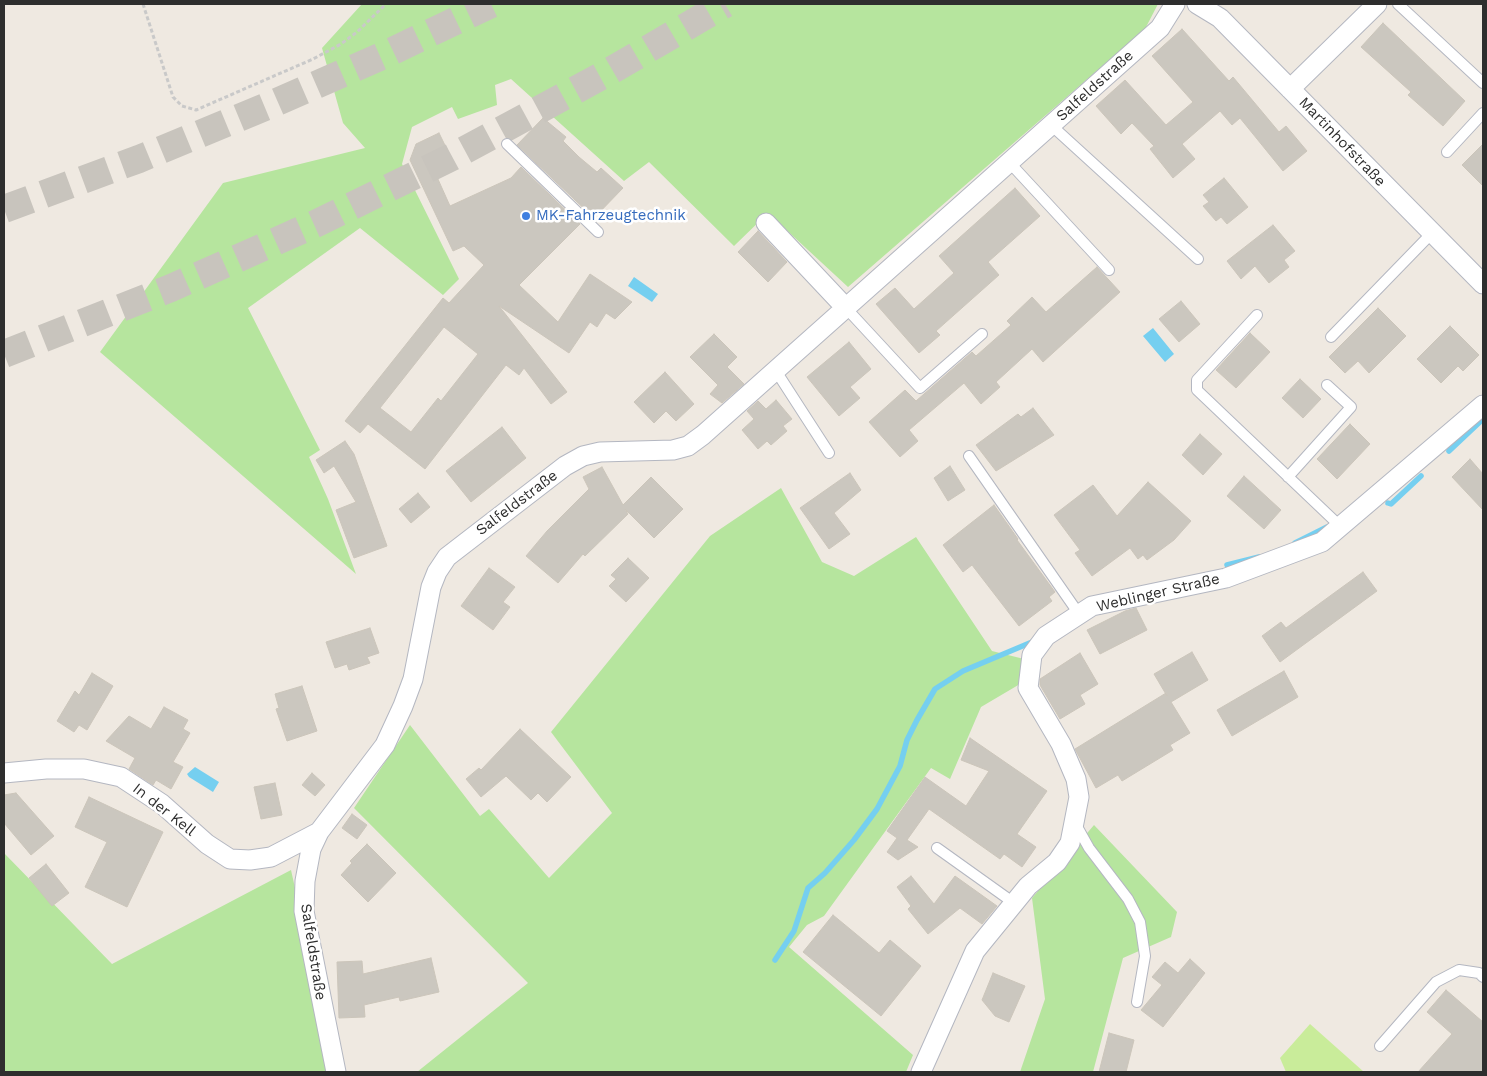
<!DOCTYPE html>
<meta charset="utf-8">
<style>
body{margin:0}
#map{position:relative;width:1487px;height:1076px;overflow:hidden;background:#efe9e1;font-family:"Work Sans",sans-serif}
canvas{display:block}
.frame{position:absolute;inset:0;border:5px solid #2e2e2e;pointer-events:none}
</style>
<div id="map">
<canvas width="1487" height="1076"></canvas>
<div class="frame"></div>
</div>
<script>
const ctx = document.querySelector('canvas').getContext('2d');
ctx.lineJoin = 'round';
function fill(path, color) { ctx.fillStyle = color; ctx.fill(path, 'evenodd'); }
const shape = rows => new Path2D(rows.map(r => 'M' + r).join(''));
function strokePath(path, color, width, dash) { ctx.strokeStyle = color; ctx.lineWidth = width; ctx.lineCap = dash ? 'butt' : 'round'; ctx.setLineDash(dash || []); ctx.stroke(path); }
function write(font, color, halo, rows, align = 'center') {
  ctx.font = font + ' "Work Sans",sans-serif'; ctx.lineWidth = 5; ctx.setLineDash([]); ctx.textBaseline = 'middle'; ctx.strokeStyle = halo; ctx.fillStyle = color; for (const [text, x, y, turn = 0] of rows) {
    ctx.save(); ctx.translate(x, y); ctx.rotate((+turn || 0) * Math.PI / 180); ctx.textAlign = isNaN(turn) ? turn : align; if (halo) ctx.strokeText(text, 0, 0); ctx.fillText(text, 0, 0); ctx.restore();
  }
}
fill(shape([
 [362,4,1158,4,1145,29,848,287,768,213,734,246,649,162,624,181,511,79,495,85,497,105,458,119,452,107,412,127,402,164,459,279,443,295,360,228,248,308,320,450,309,457,328,499,356,574,100,352,223,183,365,148,343,123,322,48],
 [781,488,822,562,854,576,916,537,992,651,1024,659,1020,684,981,707,950,779,931,768,824,916,807,925,789,947,913,1055,906,1072,417,1072,528,983,354,808,410,725,480,816,489,809,549,878,612,813,551,732,710,536],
 [1094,825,1177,912,1171,937,1123,958,1093,1072,1020,1072,1045,999,1032,898],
 [4,853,112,964,291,870,336,1072,4,1072]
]), '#b6e59e');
fill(shape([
 [1310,1024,1364,1072,1286,1072,1280,1058]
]), '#c9ec9a');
fill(shape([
 [634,277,658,294,652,302,628,286],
 [1153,328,1174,354,1165,362,1143,336],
 [195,767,219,782,213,792,189,777,187,774]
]), '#75cff0');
strokePath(shape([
 [1449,451,1483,419],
 [1388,503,1391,504,1421,476],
 [1295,543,1327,527],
 [1227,565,1259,557],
 [775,960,794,931,808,888,825,873,854,840,877,809,900,766,907,740,917,720,935,689,963,671,1032,642]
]), '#75cff0', 5.5);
const building = shape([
 [1383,23,1465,101,1443,126,1408,95,1411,92,1361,47,1383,23],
 [1182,29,1229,81,1233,77,1279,132,1286,126,1307,151,1283,171,1240,118,1232,125,1220,111,1182,144,1195,159,1173,178,1150,149,1154,146,1132,123,1121,134,1096,106,1125,80,1166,125,1193,102,1152,56,1182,29],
 [543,118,566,137,563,141,579,157,597,172,601,168,623,188,594,218,517,145,543,118],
 [439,133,456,168,437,177,450,206,511,178,521,167,580,224,519,285,558,322,590,274,632,302,615,319,606,313,597,327,590,322,569,353,499,306,567,392,551,404,524,368,519,375,506,365,425,469,368,424,360,433,345,421,443,298,449,303,484,265,464,246,453,251,410,160,416,144,439,133],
 [444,327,478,354,441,401,438,398,411,432,380,408,444,327],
 [1483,144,1483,186,1462,165,1483,144],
 [1224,178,1248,207,1227,224,1221,217,1216,221,1203,206,1209,202,1203,195,1224,178],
 [1015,188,1040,216,988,262,999,275,936,331,940,335,919,353,876,304,895,288,914,309,954,273,939,256,1015,188],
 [1273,225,1295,251,1284,260,1289,267,1269,283,1255,266,1241,279,1227,261,1273,225],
 [758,231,787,262,768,282,738,252,758,231],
 [1097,267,1120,292,1043,362,1032,349,996,382,1000,387,981,404,964,383,909,430,918,441,900,457,869,422,905,390,916,401,972,352,976,356,1011,325,1007,321,1032,297,1046,312,1097,267],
 [1181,301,1200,324,1179,342,1159,319,1181,301],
 [1378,308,1406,336,1369,373,1358,361,1345,373,1329,357,1378,308],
 [1450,326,1479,355,1463,371,1458,366,1441,383,1417,359,1450,326],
 [1250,333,1270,352,1236,388,1216,370,1250,333],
 [714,334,737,357,727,367,744,384,722,403,710,394,718,385,690,357,714,334],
 [849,342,871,369,850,387,860,398,839,416,807,377,849,342],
 [665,372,694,404,676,421,666,411,654,423,634,402,665,372],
 [1300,379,1321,399,1303,418,1282,398,1300,379],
 [776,400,792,419,783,426,787,431,771,445,767,441,758,449,742,430,754,419,747,411,758,401,766,409,776,400],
 [1033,408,1054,435,996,471,976,445,1018,414,1021,417,1033,408],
 [1350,424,1370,444,1337,479,1317,459,1350,424],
 [502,427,526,458,471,502,446,471,502,427],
 [1200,434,1222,454,1203,475,1182,455,1200,434],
 [345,441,354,454,387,546,354,558,336,510,356,502,334,466,324,473,316,460,345,441],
 [1470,459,1483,474,1483,510,1452,477,1470,459],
 [950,466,965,490,948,501,934,478,950,466],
 [602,467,623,505,651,477,683,509,654,538,625,509,628,514,585,556,583,554,558,583,526,556,547,531,589,489,583,477,602,467],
 [850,473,861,490,834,513,850,534,829,549,800,508,850,473],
 [1244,476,1281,510,1264,529,1227,496,1244,476],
 [1148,482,1191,521,1174,540,1147,560,1143,555,1138,559,1130,548,1092,576,1075,553,1080,550,1054,515,1093,485,1117,516,1148,482],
 [418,493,430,507,411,523,399,509,418,493],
 [994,505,1018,539,1017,540,1055,592,1049,597,1052,601,1019,626,972,565,963,572,943,545,994,505],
 [628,558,649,578,626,602,609,586,616,579,611,575,628,558],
 [489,568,515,587,503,602,510,607,493,630,461,606,489,568],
 [1363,572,1377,591,1280,662,1262,636,1281,622,1286,628,1363,572],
 [1136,608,1147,630,1100,654,1087,630,1125,611,1136,608],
 [370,628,379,653,367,657,370,663,349,670,347,664,335,668,326,642,370,628],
 [1192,652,1208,680,1171,702,1190,733,1170,745,1173,750,1122,781,1118,775,1096,788,1075,749,1166,693,1167,696,1154,674,1192,652],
 [1080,653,1098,684,1080,695,1085,704,1060,719,1040,685,1040,679,1080,653],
 [1284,671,1298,697,1232,736,1217,710,1284,671],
 [92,673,113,686,87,730,79,725,74,732,57,721,75,691,79,695,92,673],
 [302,686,317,731,287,741,276,709,279,708,275,694,302,686],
 [164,707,188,720,183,729,190,733,173,762,183,767,171,789,156,780,153,785,129,769,135,758,106,741,129,716,151,729,164,707],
 [520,729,571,777,547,802,538,793,531,800,506,776,481,797,466,779,479,768,481,770,520,729],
 [970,738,1047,791,1017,834,1036,847,1022,867,1004,854,1000,859,929,809,907,840,918,847,898,860,887,852,897,838,887,831,925,777,966,806,989,771,961,760,970,738],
 [312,773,325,785,315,796,302,785,312,773],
 [275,783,282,815,261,819,254,787,275,783],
 [16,793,54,836,31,855,4,823,4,795,16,793],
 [89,797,163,832,127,907,85,887,107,842,75,827,89,797],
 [352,814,367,825,357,839,342,828,352,814],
 [367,844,396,873,368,902,341,875,352,863,350,861,367,844],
 [46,864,69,893,52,906,29,878,46,864],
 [911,876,934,904,955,876,997,906,982,924,960,908,928,934,908,909,911,906,897,887,911,876],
 [833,915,879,953,890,940,921,966,881,1016,803,952,833,915],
 [431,958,439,992,400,1001,399,997,364,1005,365,1017,339,1018,337,962,362,961,363,974,431,958],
 [1190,959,1205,973,1163,1027,1141,1010,1162,985,1152,977,1165,962,1178,973,1190,959],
 [993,973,1025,986,1009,1022,995,1016,982,1000,993,973],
 [1446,990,1483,1022,1483,1072,1418,1072,1452,1034,1427,1012,1446,990],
 [1109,1033,1134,1040,1126,1072,1099,1072,1109,1033]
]);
fill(building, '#cbc7bf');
strokePath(building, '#cbc5ba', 1);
strokePath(shape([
 [4,209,139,159,270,105,382,56,491,4],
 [4,354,171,288,315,224,452,157,607,73,725,4]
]), '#c8c4bd', 28, [28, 14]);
const service = shape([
 [1398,4,1483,83],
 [1051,125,1198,259],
 [507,144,598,232],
 [1447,152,1483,113],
 [1009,162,1109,270],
 [846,308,920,388,982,334],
 [1257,315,1197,380,1197,390,1341,527],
 [1331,337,1432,233],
 [776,371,829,453],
 [969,456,1079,614],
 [1288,477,1351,407,1327,385],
 [1075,823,1089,848,1128,899,1140,922,1145,956,1137,1002],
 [937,848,1014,903],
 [1380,1046,1436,982,1459,970,1479,973,1483,977]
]);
const minor = shape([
 [1197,4,1220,18,1483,284],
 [1290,89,1377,4],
 [766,223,846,308],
 [4,773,46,769,84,769,121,777,162,804,207,844,230,859,250,860,271,857,319,832],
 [336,1072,304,911,305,881,311,849,319,832,385,745,403,706,413,679,431,587,437,572,447,557,565,466,583,456,600,452,673,450,688,446,703,435,1160,28,1175,4],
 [921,1072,975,951,1028,886,1057,862,1070,843,1079,797,1076,779,1061,744,1028,688,1032,655,1046,636,1092,606,1226,578,1322,542,1483,405]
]);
strokePath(service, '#b4b7c1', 12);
strokePath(minor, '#b4b7c1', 21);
strokePath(shape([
 [143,4,173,97,182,106,196,110,313,59,341,44,357,32,386,4]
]), '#c9c9c9', 3, [4, 2.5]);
strokePath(service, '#fff', 10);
strokePath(minor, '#fff', 19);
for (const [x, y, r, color] of [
 [526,216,5,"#3f7fe0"]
]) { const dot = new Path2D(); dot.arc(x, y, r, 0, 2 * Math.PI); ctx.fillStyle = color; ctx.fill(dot); strokePath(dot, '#fff', 2); }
write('15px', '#2e2e2e', '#fff', [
 ["Salfeldstraße",1095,86,-42],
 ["Martinhofstraße",1342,142,46],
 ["Salfeldstraße",517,503,-37],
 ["Weblinger Straße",1158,593,-13],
 ["In der Kell",164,810,38],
 ["Salfeldstraße",313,952,81]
]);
write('15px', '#366cbe', '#fff', [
 ["MK-Fahrzeugtechnik",536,216]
], 'left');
</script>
